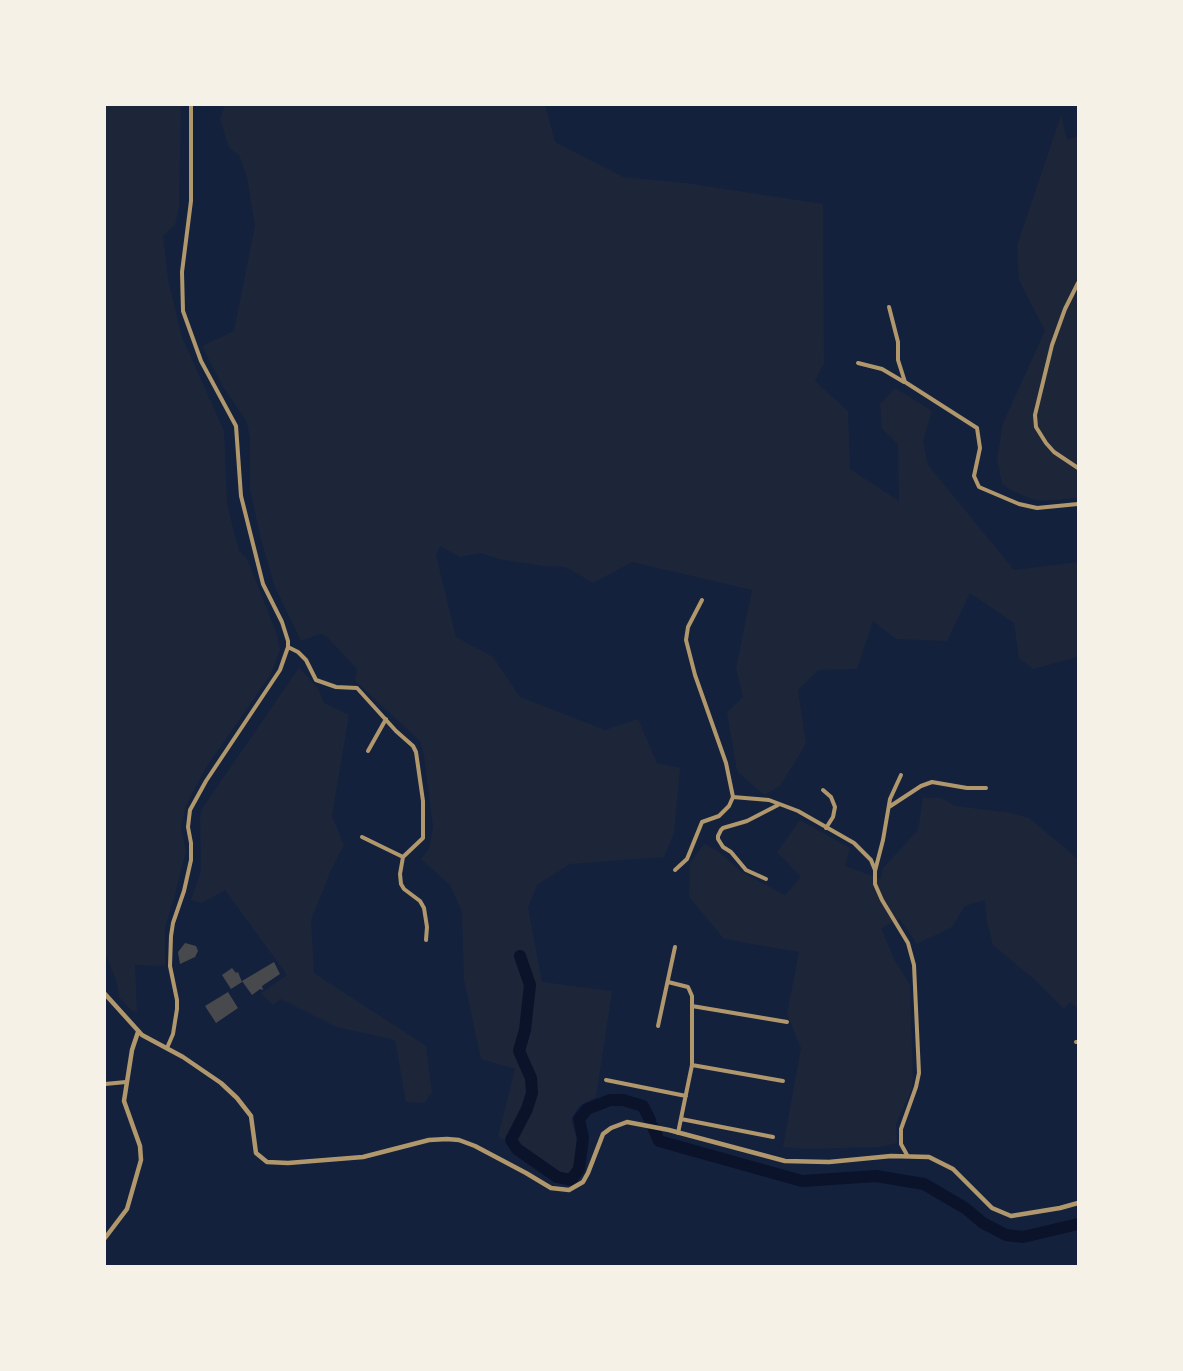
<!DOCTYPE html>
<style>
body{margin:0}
#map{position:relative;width:1183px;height:1371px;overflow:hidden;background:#14213d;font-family:"Roboto Condensed",sans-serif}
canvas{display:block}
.frame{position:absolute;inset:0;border:106px solid #f6f1e7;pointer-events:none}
</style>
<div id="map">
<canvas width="1183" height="1371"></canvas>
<div class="frame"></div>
</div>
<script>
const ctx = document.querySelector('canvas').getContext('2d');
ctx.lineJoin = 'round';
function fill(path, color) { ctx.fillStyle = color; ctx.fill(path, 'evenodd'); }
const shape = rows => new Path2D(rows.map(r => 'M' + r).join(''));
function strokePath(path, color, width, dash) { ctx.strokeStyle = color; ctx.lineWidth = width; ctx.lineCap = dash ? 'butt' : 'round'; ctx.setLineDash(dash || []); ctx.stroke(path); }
fill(shape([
 [105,105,181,105,179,208,175,225,163,236,168,279,182,337,224,431,227,504,239,551,246,557,254,576,277,635,280,650,271,674,207,766,186,805,181,827,186,851,173,902,165,927,165,966,135,965,137,1012,131,1010,119,997,117,983,107,957,105,956],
 [225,105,545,105,555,142,623,177,686,183,823,204,824,363,815,381,848,411,850,469,899,501,898,444,882,429,880,404,895,388,932,411,923,441,928,465,1014,570,1078,562,1078,657,1033,669,1019,658,1014,623,970,593,947,641,896,639,873,621,857,669,818,670,798,690,806,744,780,786,764,795,737,771,727,712,743,697,736,668,752,590,632,562,593,583,566,567,542,566,499,559,480,553,460,557,440,546,436,555,456,637,493,657,520,697,605,730,638,719,657,763,680,768,674,833,664,857,570,864,537,885,528,908,542,982,612,991,596,1097,579,1106,571,1119,579,1148,575,1166,569,1173,560,1173,498,1136,515,1069,481,1059,464,980,462,912,450,885,421,859,429,849,433,827,424,755,420,741,355,681,357,669,327,637,320,634,301,641,275,587,261,540,250,489,250,437,246,420,223,387,202,346,234,331,255,226,247,177,239,155,229,148,220,119],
 [1061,115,1067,140,1078,136,1078,498,1044,501,1031,499,1009,489,1002,483,997,460,1003,423,1045,331,1019,280,1017,246],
 [299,668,318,688,324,703,349,715,332,816,344,845,331,870,311,920,314,973,426,1046,432,1093,424,1103,406,1102,395,1040,337,1027,281,999,273,1005,261,993,287,975,225,890,202,903,191,900,201,871,200,817,203,807],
 [923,798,941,798,956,806,1011,813,1029,818,1078,859,1078,1009,1070,1002,1064,1009,1036,981,993,945,987,922,985,900,965,906,952,927,917,944,900,919,881,928,894,959,910,985,913,1081,911,1091,896,1124,897,1143,880,1147,807,1149,783,1147,801,1048,787,1014,799,952,724,939,689,897,690,863,704,844,718,851,743,873,785,895,801,877,777,852,800,820,850,848,845,866,881,879,883,868,918,830]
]), '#1d2539');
strokePath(shape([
 [520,956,530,985,525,1030,519,1051,531,1078,532,1093,527,1109,511,1140,517,1149,557,1177,571,1180,579,1169,583,1138,579,1119,587,1109,610,1100,623,1100,643,1106,650,1120],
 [653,1127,659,1141,802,1181,876,1176,924,1184,965,1208,983,1223,1006,1235,1023,1237,1078,1224]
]), '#0b132b', 12);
fill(shape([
 [185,943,196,946,198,951,195,957,180,964,178,952],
 [274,962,280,974,262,986,263,990,260,989,252,995,242,981],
 [232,968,236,973,238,972,242,982,231,989,222,975],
 [228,992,238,1008,216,1023,205,1006]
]), '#48494c');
strokePath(shape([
 [1078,283,1065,309,1052,345,1035,415,1036,427,1046,443,1054,452,1078,468],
 [889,307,898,342,898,360,905,382,977,428,980,448,974,476,979,487,1019,504,1037,508,1078,504],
 [858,363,882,369,904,382],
 [288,647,298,652,306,660,316,680,336,687,357,688,396,731,413,746,416,752,423,801,423,838,403,857,362,837],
 [368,751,386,719],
 [901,775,890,799,883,840,875,871,875,884,882,900,908,943,914,965,919,1073,916,1087,901,1129,901,1144,907,1155],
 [823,790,831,797,835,807,833,817,826,828],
 [733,797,769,800,798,811,854,843,871,860,875,870],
 [889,807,921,786,932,782,967,788,986,788],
 [403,857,400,874,401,884,404,889,420,901,424,908,427,927,426,940],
 [675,870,687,859,702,822,719,816,729,806,733,797,726,763,695,675,686,640,688,627,702,600],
 [766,879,746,870,731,852,723,847,718,839,718,836,721,830,723,828,747,821,778,805],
 [668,982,688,987,692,996,692,1065,678,1133],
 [692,1006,787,1022],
 [658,1026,675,947],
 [1076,1042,1078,1042],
 [167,1048,173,1034,177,1009,177,1000,170,966,171,936,173,923,184,891,191,860,191,843,188,827,190,810,206,781,280,670,288,647,288,641,282,622,263,584,241,496,236,426,201,361,183,311,182,272,191,201,191,105],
 [692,1065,783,1081],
 [606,1080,686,1096],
 [105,1084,126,1082],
 [681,1119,773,1137]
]), '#b1986c', 4);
strokePath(shape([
 [105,994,142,1035,183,1057,221,1083,237,1098,251,1116,256,1153,267,1162,288,1163,363,1157,429,1140,447,1139,459,1140,475,1146,526,1173,551,1188,569,1190,583,1182,588,1173,603,1134,611,1128,627,1122,669,1130,785,1161,829,1162,891,1156,929,1157,953,1169,992,1208,1011,1216,1060,1208,1078,1203],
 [105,1238,127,1209,141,1160,140,1146,124,1101,132,1050,138,1032]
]), '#b1986c', 4.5);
</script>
